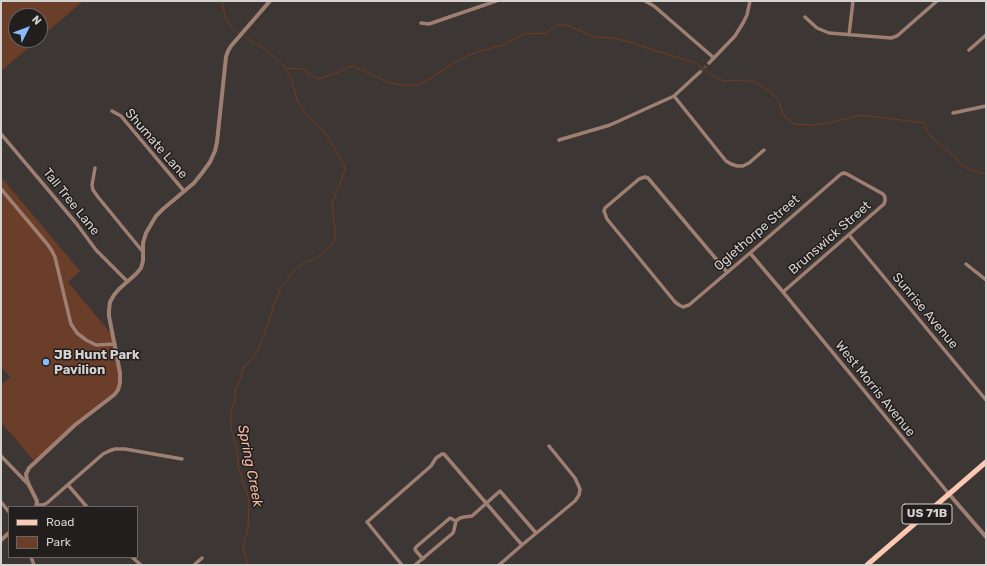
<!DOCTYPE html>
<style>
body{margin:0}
#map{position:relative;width:987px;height:566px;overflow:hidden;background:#3c3634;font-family:Rubik,sans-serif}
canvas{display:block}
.frame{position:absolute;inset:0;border:2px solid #d5d1cf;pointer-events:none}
.legend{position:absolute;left:8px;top:506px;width:130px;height:52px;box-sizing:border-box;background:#211e1d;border:1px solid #696664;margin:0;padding:5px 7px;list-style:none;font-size:12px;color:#d5d1cf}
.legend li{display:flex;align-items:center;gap:8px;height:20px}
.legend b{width:20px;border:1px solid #696664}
.north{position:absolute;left:8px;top:8px;width:40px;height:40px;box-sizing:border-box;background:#211e1d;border:1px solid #696664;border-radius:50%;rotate:48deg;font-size:11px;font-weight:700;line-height:16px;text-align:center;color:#d5d1cf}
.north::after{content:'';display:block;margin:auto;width:14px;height:18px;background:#88bafc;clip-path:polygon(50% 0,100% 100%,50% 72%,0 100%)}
</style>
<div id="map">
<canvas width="987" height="566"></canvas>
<div class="frame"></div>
<ul class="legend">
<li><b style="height:5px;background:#fcc8b2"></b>Road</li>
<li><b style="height:11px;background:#6a3e29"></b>Park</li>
</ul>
<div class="north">N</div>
</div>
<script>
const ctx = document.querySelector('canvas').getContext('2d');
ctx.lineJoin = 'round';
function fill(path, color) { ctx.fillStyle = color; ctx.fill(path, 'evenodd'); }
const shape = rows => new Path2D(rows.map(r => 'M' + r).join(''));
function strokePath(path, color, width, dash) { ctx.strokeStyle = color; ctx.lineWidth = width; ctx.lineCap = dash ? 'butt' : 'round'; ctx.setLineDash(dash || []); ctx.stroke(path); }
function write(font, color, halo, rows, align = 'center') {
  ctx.font = font + ' Rubik,sans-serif'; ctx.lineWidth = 3; ctx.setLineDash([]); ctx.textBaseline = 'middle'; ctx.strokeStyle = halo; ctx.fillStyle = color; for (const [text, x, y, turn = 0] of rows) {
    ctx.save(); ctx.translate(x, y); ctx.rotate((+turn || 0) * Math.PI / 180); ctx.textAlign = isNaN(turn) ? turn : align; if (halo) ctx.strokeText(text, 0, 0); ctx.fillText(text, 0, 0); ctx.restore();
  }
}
fill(shape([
 [1,1,83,1,40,38,40,16,16,16,16,40,38,40,1,71],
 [1,177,80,271,68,282,113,336,120,373,118,390,75,426,35,462,1,422,1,385,10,377,1,367]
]), '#6a3e29');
strokePath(shape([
 [222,1,225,17,231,27,239,34],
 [242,35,266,50,278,60,285,68,291,78,297,100,301,107,307,115,315,122,326,134,344,165,345,170,332,204,335,231,335,239,332,245,319,256,313,260,305,262,296,268,281,287,274,305,266,329,257,352,250,361,243,368,239,384,235,390,235,400,231,413,231,428,238,454,238,466,247,493,249,503,248,528,243,546,245,556,248,565],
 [285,68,305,69,309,74,318,79,339,72,348,67,353,66,389,83,402,85,416,85,432,78,447,67,464,57,481,51,503,45,524,34,546,33,557,25,567,25,594,37,612,38,630,42,647,48,696,63,710,74,724,81,739,80,755,82,771,92,779,102,783,114,787,119,795,124,812,125,828,123,862,115,924,123,929,134,937,142,955,157,961,164,970,170,986,174]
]), '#783a1b', 1);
strokePath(shape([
 [700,72,709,63]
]), '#534d4b', 3.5, [3.5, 2]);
strokePath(shape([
 [645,1,654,6,714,58],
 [805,17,817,28,829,33,891,38,897,36,937,1],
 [421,23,429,24,496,1],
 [849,35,853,1],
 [969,50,986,35],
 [709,63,735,36,743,23,747,15,750,1],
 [674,96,726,161,731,164,737,166,743,166,749,163,764,150],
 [112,111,121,116,126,122,184,191],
 [953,113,986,106],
 [1,134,76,223,96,250,127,281],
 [559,140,610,125,674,96,700,72],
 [95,168,92,185,93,190,98,197,143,252],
 [1,189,48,245,52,251,55,257,69,316,71,324,77,333,86,340,96,345,115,344],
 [849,235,986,400],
 [750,253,783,292,949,494],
 [966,264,986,280],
 [727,272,648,178,645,177,639,179,605,208,604,211,607,219,675,302,679,305,683,307,689,305,750,253,841,174,844,173,847,174,883,194,885,197,885,201,884,204,783,292],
 [1,456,28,484],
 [68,485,87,507],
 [1,502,9,512],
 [37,505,43,505,47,503,103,454,109,451,115,449,125,449,182,459],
 [522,545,575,501,579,495,580,489,575,478,549,446],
 [31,557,34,565],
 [132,557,141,565],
 [423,559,416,551,415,549,416,547,450,518,456,521],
 [194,565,202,558],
 [402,565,367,522,431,466,436,458,442,454,444,454,522,545,499,565],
 [415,565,453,533,454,530,456,521,460,518,464,517,472,516,500,491,536,533]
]), '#9e7f71', 3.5);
strokePath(shape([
 [949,494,986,537],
 [36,507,37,501,29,485,27,480,26,474,29,468,75,425,114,395,118,390,120,383,120,373,109,316,109,310,110,302,114,295,119,289,136,274,141,268,143,261,143,243,146,233,156,216,163,209,194,183,202,173,210,162,215,151,217,142,226,57,228,51,231,46,270,1],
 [1,540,9,533]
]), '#9e7f71', 4);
strokePath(shape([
 [867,565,986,462]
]), '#fcc8b2', 5);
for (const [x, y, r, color] of [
 [46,362,4,"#88bafc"]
]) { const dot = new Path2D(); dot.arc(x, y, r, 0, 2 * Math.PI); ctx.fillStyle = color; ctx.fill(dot); strokePath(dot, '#211e1d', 1.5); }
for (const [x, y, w] of [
 [927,514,50]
]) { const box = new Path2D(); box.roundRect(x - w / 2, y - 10, w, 20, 3); ctx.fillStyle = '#211e1d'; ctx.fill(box); strokePath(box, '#d5d1cf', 1); }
write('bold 12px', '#d5d1cf', null, [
 ["US 71B",927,514]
]);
write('13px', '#d5d1cf', '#211e1d', [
 ["Shumate Lane",156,144,49],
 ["Tall Tree Lane",71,202,51],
 ["Oglethorpe Street",757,233,-41],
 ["Brunswick Street",830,238,-41],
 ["Sunrise Avenue",925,311,50],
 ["West Morris Avenue",875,389,51]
]);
write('bold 13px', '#d5d1cf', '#211e1d', [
 ["JB Hunt Park",54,355],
 ["Pavilion",54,370]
], 'left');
write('italic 14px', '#f4baa0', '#211e1d', [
 ["Spring Creek",250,466,79]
]);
</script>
